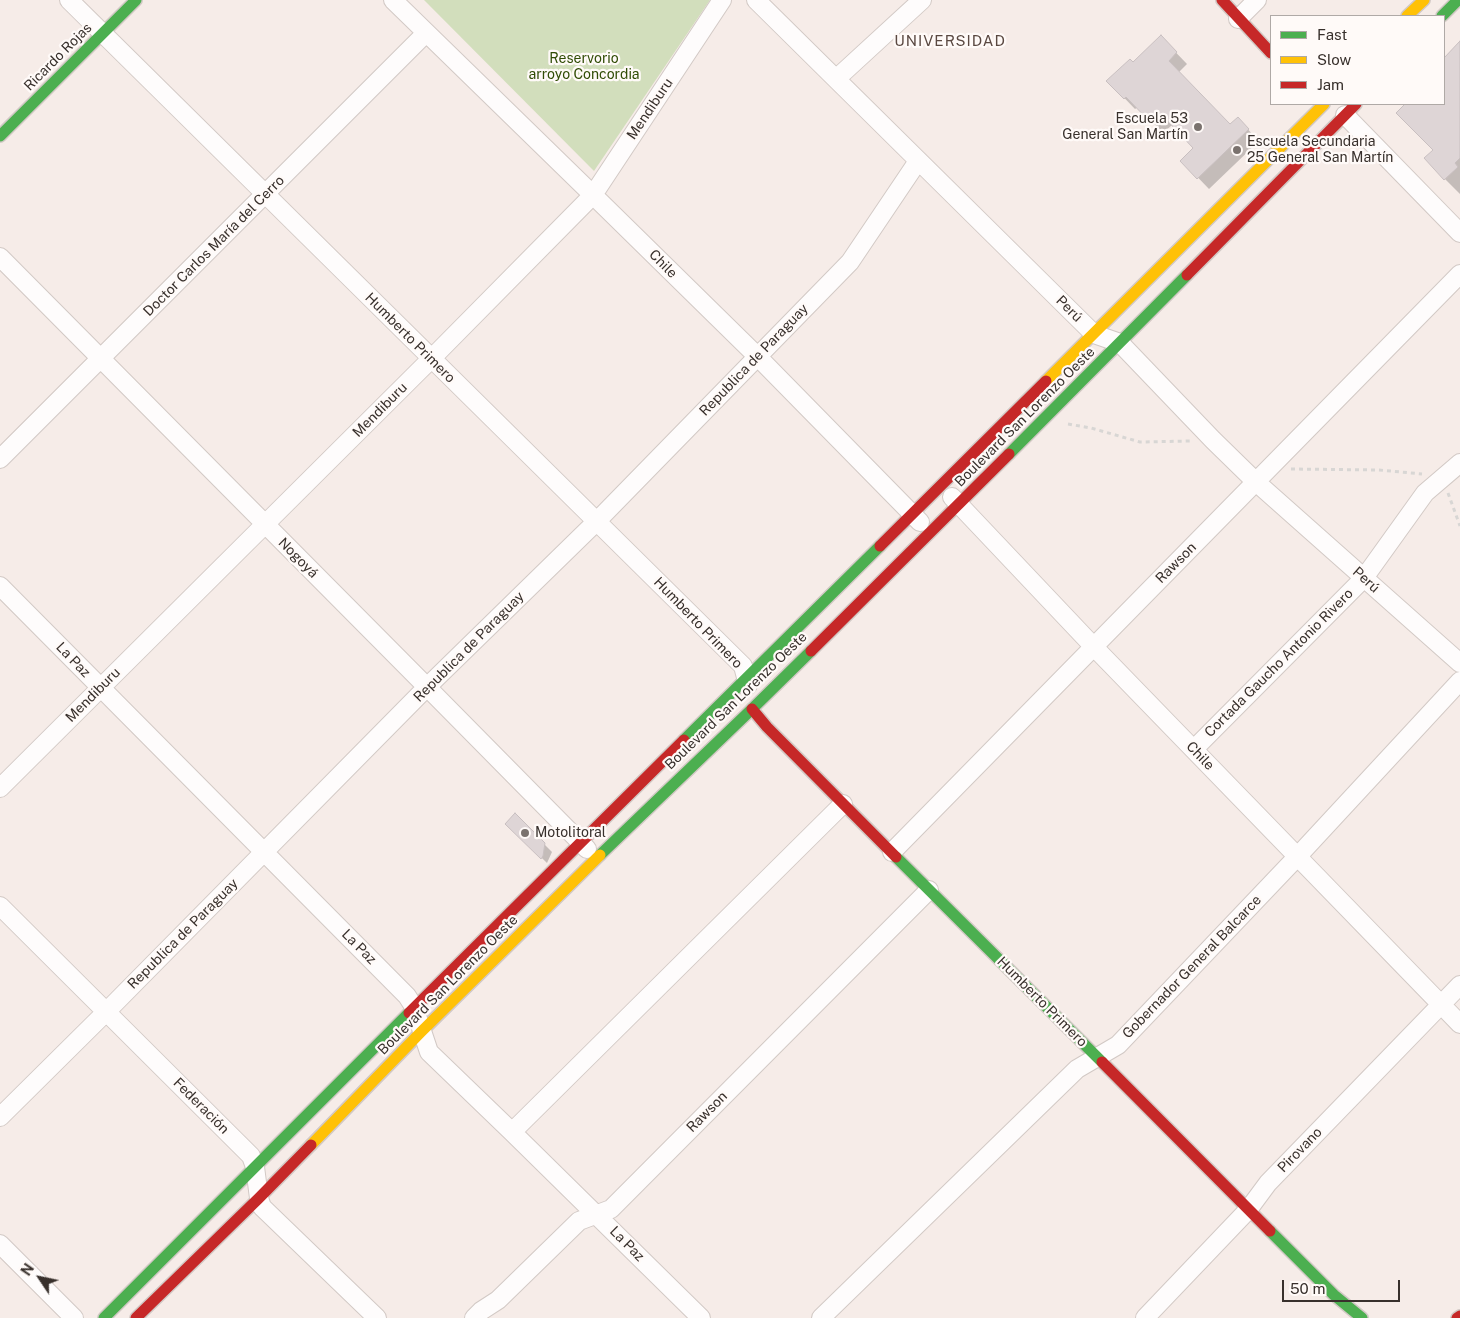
<!DOCTYPE html>
<meta charset="utf-8">
<style>
body{margin:0}
#map{position:relative;width:1460px;height:1318px;overflow:hidden;background:#f6ece8;font-family:"Public Sans",sans-serif}
canvas{display:block}
.legend{position:absolute;left:1270px;top:15px;width:175px;height:90px;box-sizing:border-box;background:#fffaf8;border:1px solid #afa9a6;margin:0;padding:6px 9px;list-style:none;font-size:15px;color:#38302c}
.legend li{display:flex;align-items:center;gap:10px;height:25px}
.legend b{width:25px;border:1px solid #afa9a6}
.north{position:absolute;left:15px;top:1253px;width:50px;height:50px;-webkit-text-stroke:4px #fffaf8;paint-order:stroke;rotate:304deg;font-size:14px;font-weight:700;line-height:20px;text-align:center;color:#38302c}
.north::after{content:'';display:block;margin:auto;width:18px;height:22px;background:#38302c;clip-path:polygon(50% 0,100% 100%,50% 72%,0 100%)}
.scale{position:absolute;left:1282px;top:1280px;width:118px;height:22px;box-sizing:border-box;border:2px solid #38302c;border-top:0;padding-left:6px;font-size:15px;line-height:18px;white-space:nowrap;color:#38302c;-webkit-text-stroke:4px #fffaf8;paint-order:stroke}
</style>
<div id="map">
<canvas width="1460" height="1318"></canvas>
<ul class="legend">
<li><b style="height:6px;background:#4caf50"></b>Fast</li>
<li><b style="height:6px;background:#ffc107"></b>Slow</li>
<li><b style="height:6px;background:#c62828"></b>Jam</li>
</ul>
<div class="north">N</div>
<div class="scale">50 m</div>
</div>
<script>
const ctx = document.querySelector('canvas').getContext('2d');
ctx.lineJoin = 'round';
function fill(path, color) { ctx.fillStyle = color; ctx.fill(path, 'evenodd'); }
const shape = rows => new Path2D(rows.map(r => 'M' + r).join(''));
function strokePath(path, color, width, dash) { ctx.strokeStyle = color; ctx.lineWidth = width; ctx.lineCap = dash ? 'butt' : 'round'; ctx.setLineDash(dash || []); ctx.stroke(path); }
function write(font, color, halo, rows, align = 'center') {
  ctx.font = font + ' "Public Sans",sans-serif'; ctx.lineWidth = 4.5; ctx.setLineDash([]); ctx.textBaseline = 'middle'; ctx.strokeStyle = halo; ctx.fillStyle = color; for (const [text, x, y, turn = 0] of rows) {
    ctx.save(); ctx.translate(x, y); ctx.rotate((+turn || 0) * Math.PI / 180); ctx.textAlign = isNaN(turn) ? turn : align; if (halo) ctx.strokeText(text, 0, 0); ctx.fillText(text, 0, 0); ctx.restore();
  }
}
fill(shape([
 [424,0,710,0,594,171]
]), '#d2debc');
fill(shape([
 [1161,37,1187,64,1179,72,1230,126,1238,119,1259,141,1209,189,1182,161,1195,148,1172,125,1163,133,1138,107,1135,109,1108,81,1133,64],
 [1460,43,1460,194,1445,179,1434,150,1398,113,1407,104,1444,104,1444,68,1450,62],
 [515,815,552,852,547,863,506,823]
]), '#0003');
const building = shape([
 [1161,35,1177,52,1169,61,1230,124,1238,117,1249,129,1197,179,1180,161,1193,148,1161,114,1151,123,1126,97,1124,99,1106,81,1130,59,1133,62,1161,35],
 [1460,41,1460,158,1455,163,1458,167,1444,180,1424,158,1433,150,1396,113,1405,104,1444,104,1444,58,1460,41],
 [515,813,545,843,543,856,541,859,505,824,515,813]
]);
fill(building, '#ded5d6');
strokePath(building, '#c8bfc0', 1);
const street = shape([
 [69,0,743,666,748,685],
 [393,0,593,195,757,356,920,522],
 [756,0,1094,334,1120,343,1213,440,1256,482,1460,663],
 [1238,19,1257,0],
 [836,79,922,0],
 [1345,115,1460,233],
 [0,257,427,687,587,849],
 [0,459,426,33],
 [952,497,1094,647,1460,1024],
 [0,586,407,996,414,1007,429,1052,512,1132,701,1318],
 [1194,749,1364,578,1425,493,1460,463],
 [0,788,431,359,593,195,722,0],
 [892,852,1460,274],
 [0,906,251,1156,255,1167,259,1198,262,1207,377,1318],
 [0,1117,106,1012,427,687,597,521,850,262,918,161],
 [512,1132,843,804],
 [0,1244,74,1318],
 [474,1318,481,1311,498,1300,579,1221,611,1209,929,890],
 [821,1318,1077,1069,1118,1045,1297,857,1460,681],
 [1145,1318,1248,1210,1268,1183,1460,985]
]);
const fast = shape([
 [1442,16,1458,0],
 [0,136,136,0],
 [1009,454,1187,275],
 [684,740,880,546],
 [600,855,752,709,811,651],
 [896,857,1102,1062],
 [1270,1231,1334,1295,1362,1318],
 [104,1318,409,1013]
]);
const slow = shape([
 [1407,16,1424,0],
 [1046,381,1324,104],
 [311,1145,421,1032,600,855]
]);
const jam = shape([
 [1222,0,1271,53],
 [1187,275,1356,104],
 [880,546,1046,381],
 [811,651,1009,454],
 [752,709,767,727,896,857],
 [409,1013,684,740],
 [1102,1062,1270,1231],
 [136,1318,259,1198,311,1145],
 [1457,1318,1460,1316]
]);
strokePath(street, '#d2c9c5', 20);
strokePath(fast, '#d2c9c5', 14);
strokePath(slow, '#d2c9c5', 14);
strokePath(jam, '#d2c9c5', 14);
strokePath(shape([
 [1068,424,1091,428,1140,442,1192,441],
 [1291,469,1379,470,1422,474],
 [1448,493,1460,526]
]), '#d8d6d4', 3, [4, 4]);
strokePath(street, '#fefcfc', 18);
strokePath(fast, '#4caf50', 11);
strokePath(slow, '#ffc107', 11);
strokePath(jam, '#c62828', 11);
for (const [x, y, r, color] of [
 [1198,127,5,"#7a726e"],
 [1237,150,5,"#7a726e"],
 [525,833,5,"#7a726e"]
]) { const dot = new Path2D(); dot.arc(x, y, r, 0, 2 * Math.PI); ctx.fillStyle = color; ctx.fill(dot); strokePath(dot, '#fffaf8', 2); }
write('14px', '#38302c', '#fffaf8', [
 ["Ricardo Rojas",58,57,-45],
 ["Mendiburu",650,109,-56],
 ["Doctor Carlos María del Cerro",214,246,-45],
 ["Chile",663,264,45],
 ["Perú",1069,309,45],
 ["Humberto Primero",410,338,45],
 ["Republica de Paraguay",754,360,-46],
 ["Mendiburu",380,410,-45],
 ["Boulevard San Lorenzo Oeste",1025,417,-45],
 ["Nogoyá",298,558,45],
 ["Rawson",1176,563,-45],
 ["Perú",1366,580,42],
 ["Humberto Primero",698,623,46],
 ["Republica de Paraguay",469,647,-45],
 ["La Paz",73,660,46],
 ["Cortada Gaucho Antonio Rivero",1279,663,-45],
 ["Mendiburu",93,695,-45],
 ["Boulevard San Lorenzo Oeste",736,701,-44],
 ["Chile",1200,756,46],
 ["Republica de Paraguay",183,934,-45],
 ["La Paz",359,947,45],
 ["Gobernador General Balcarce",1192,967,-46],
 ["Boulevard San Lorenzo Oeste",448,985,-45],
 ["Humberto Primero",1042,1002,45],
 ["Federación",201,1106,45],
 ["Rawson",707,1112,-45],
 ["Pirovano",1300,1150,-46],
 ["La Paz",627,1244,45]
]);
write('14px', '#304c05', '#fffaf8', [
 ["Reservorio",584,59],
 ["arroyo Concordia",584,75]
]);
write('14px', '#38302c', '#fffaf8', [
 ["Escuela 53",1188,119,"right"],
 ["General San Martín",1188,135,"right"],
 ["Escuela Secundaria",1247,142],
 ["25 General San Martín",1247,158],
 ["Motolitoral",535,833]
], 'left');
ctx.letterSpacing = '1px';
write('15px', '#5a4841', '#fffaf8', [
 ["UNIVERSIDAD",950,41]
]);
ctx.letterSpacing = '0px';
</script>
